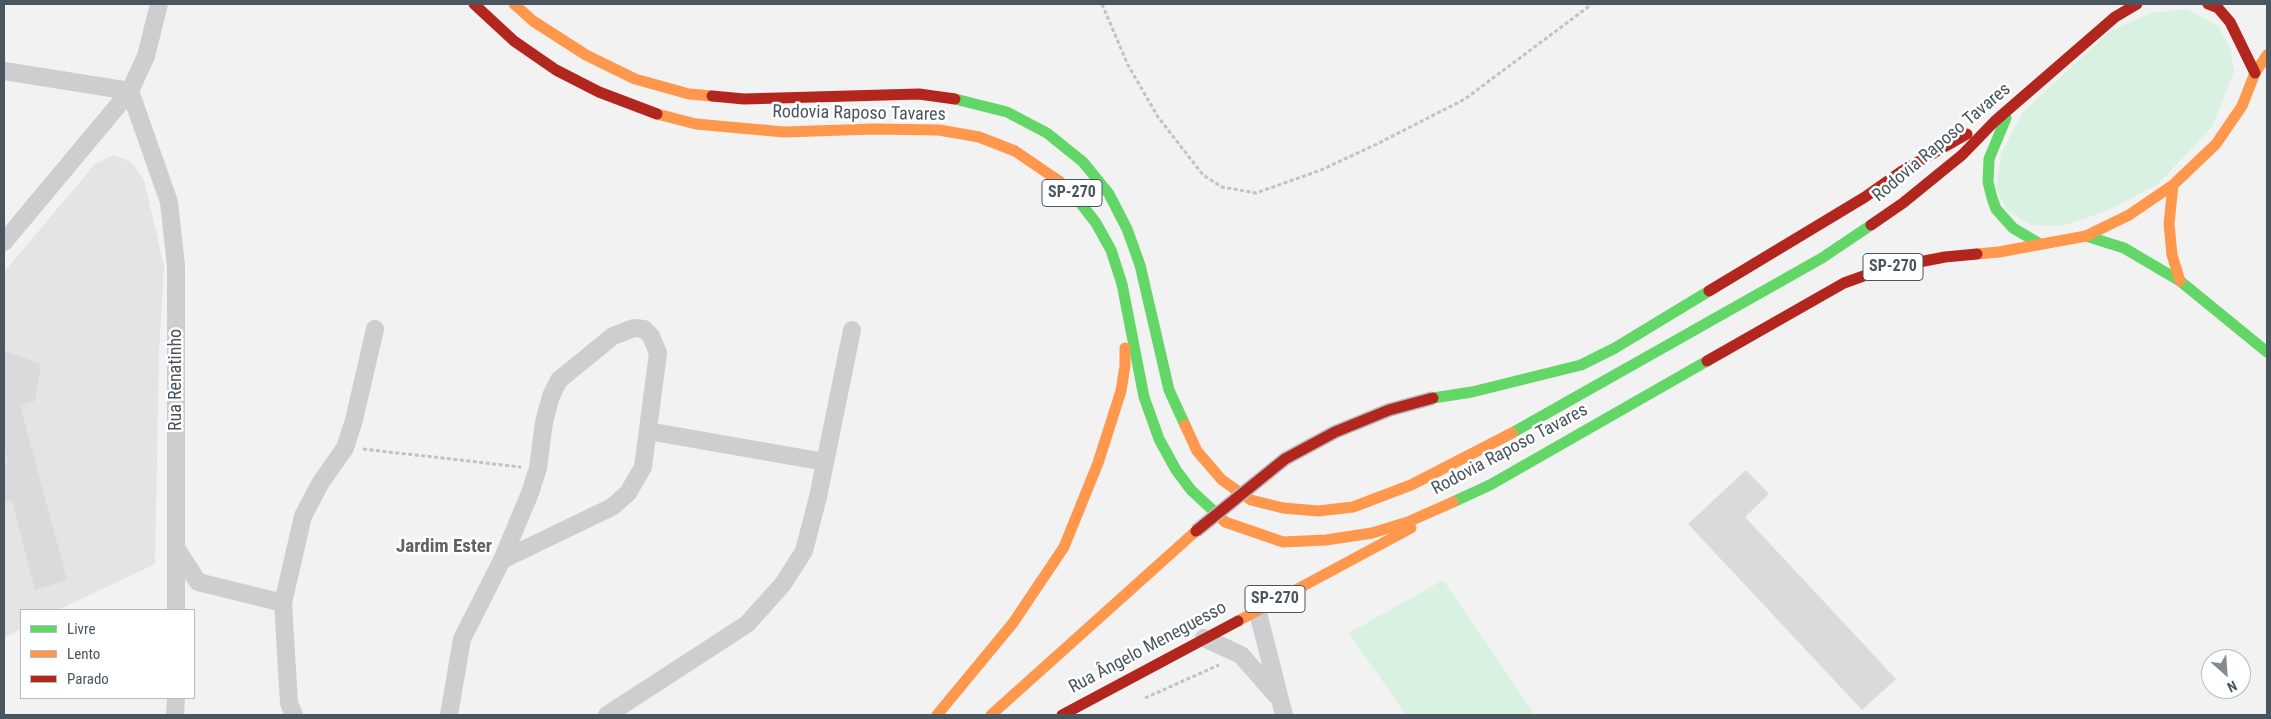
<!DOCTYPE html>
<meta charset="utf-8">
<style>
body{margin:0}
#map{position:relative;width:2271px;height:719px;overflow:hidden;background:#f3f2f2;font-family:"Roboto Condensed",sans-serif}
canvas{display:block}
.frame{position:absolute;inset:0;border:5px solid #49555f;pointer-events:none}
.legend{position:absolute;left:20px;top:609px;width:175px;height:90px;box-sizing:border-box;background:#fff;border:1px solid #b6bbbf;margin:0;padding:6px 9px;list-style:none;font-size:15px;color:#49555f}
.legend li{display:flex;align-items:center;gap:10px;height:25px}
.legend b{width:25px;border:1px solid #b6bbbf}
.north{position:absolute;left:2201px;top:649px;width:50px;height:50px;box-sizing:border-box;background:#fff;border:1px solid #b6bbbf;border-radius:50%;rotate:154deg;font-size:14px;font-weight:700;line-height:20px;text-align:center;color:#49555f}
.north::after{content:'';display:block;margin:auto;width:18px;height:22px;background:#848c92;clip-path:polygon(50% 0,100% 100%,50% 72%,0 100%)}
</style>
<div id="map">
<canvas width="2271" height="719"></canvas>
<div class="frame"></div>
<ul class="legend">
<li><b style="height:6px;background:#63d668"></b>Livre</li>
<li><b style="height:6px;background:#ff974d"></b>Lento</li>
<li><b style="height:6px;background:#b3261e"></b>Parado</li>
</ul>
<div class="north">N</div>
</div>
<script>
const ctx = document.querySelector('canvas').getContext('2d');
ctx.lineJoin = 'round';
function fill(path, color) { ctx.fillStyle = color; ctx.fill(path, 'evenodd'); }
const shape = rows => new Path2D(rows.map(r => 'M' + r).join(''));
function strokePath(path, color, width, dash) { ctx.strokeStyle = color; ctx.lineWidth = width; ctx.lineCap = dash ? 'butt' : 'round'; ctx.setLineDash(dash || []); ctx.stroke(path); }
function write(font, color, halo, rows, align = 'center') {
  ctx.font = font + ' "Roboto Condensed",sans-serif'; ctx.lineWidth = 5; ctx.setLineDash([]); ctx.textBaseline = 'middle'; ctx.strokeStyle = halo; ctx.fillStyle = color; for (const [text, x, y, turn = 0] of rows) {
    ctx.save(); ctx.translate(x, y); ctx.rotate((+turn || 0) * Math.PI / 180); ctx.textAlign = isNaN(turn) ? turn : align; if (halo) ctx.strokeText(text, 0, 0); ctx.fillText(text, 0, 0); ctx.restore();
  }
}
fill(shape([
 [114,155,131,162,144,180,164,266,159,352,155,564,58,610,21,610,21,629,4,638,4,272,95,164]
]), '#e5e3e4');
fill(shape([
 [2187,9,2218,26,2231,50,2234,72,2212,127,2158,184,2105,212,2061,226,2031,225,2007,210,1996,189,2001,154,2023,112,2110,31,2152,13],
 [1443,580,1535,715,1406,715,1349,633]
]), '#d8f1e0');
fill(shape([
 [4,351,41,364,35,401,20,405,67,580,35,590,12,500,4,502,4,465,8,464,4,444],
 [1746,470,1769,494,1745,517,1896,679,1862,710,1688,524]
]), '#dadadc');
strokePath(shape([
 [1102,4,1128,65,1158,117,1203,175,1222,187,1256,193,1321,170,1377,144,1465,99,1592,4],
 [363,449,521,467],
 [1145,698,1219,665]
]), '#bac6c2', 3, [4, 2.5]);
strokePath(shape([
 [4,71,130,91],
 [130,91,169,202,176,266,176,548,198,582,283,603],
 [4,242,130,91,146,56,159,4],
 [648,431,825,462],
 [1257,609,1284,715],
 [176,610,176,548],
 [1204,638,1241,655,1276,695],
 [175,715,176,698],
 [294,715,289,703,283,603,303,516,321,482,345,448,354,420,375,329],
 [449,715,462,639,502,560,530,493,538,468,544,422,551,396,559,380,613,336,634,328,644,329,651,336,658,353,643,467,628,493,612,507,502,560],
 [607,715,747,624,783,584,804,551,818,497,852,330]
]), '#ccced0', 18);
strokePath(shape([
 [955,99,1007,112,1047,133,1083,162,1109,194,1127,229,1140,265,1169,390,1185,425],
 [2006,118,1989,159,1988,182,1992,198,1996,209,2013,228,2040,244],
 [1059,181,1075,196,1096,223,1111,250,1122,284,1144,397,1159,439,1176,470,1191,490,1218,515],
 [2086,236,2124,248,2180,281,2267,352],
 [1433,398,1472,392,1581,365,1615,348,1709,291],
 [1512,433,1822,258,1871,225],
 [1453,502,1490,485,1707,361]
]), '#63d668', 11);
strokePath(shape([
 [514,4,533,21,586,55,635,79,689,94,712,96],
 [657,114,696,124,784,132,874,129,939,130,979,137,1015,151,1059,181],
 [2173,185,2169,224,2172,255,2180,281],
 [1977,254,1999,252,2086,236,2129,215,2173,185,2216,144,2242,106,2255,73,2267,55],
 [1185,425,1197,451,1222,480,1251,500,1283,508,1318,511,1353,507,1411,485,1512,433],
 [1218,515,1225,522,1283,542,1326,540,1372,533,1408,522,1453,502],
 [1238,621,1411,528],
 [937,715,1013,623,1064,547,1098,463,1121,391,1125,366,1125,348],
 [991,715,1196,531]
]), '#ff974d', 11);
strokePath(shape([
 [474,4,514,41,556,70,599,92,657,114],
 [2208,4,2218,8,2230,22,2255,73],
 [712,96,744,99,919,94,955,99],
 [1871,225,1903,203,1962,155,1995,121,2115,17,2137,4],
 [1709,291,1865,197,1902,171,1967,134],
 [1707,361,1844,283,1883,269,1945,257,1977,254],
 [1062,715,1238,621]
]), '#b3261e', 11);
const jamBridge = shape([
 [1196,531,1285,459,1335,432,1389,410,1433,398]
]);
strokePath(jamBridge, '#b7bcc1', 14, []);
strokePath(jamBridge, '#b3261e', 11);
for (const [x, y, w] of [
 [1072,193,60],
 [1893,267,60],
 [1275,599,60]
]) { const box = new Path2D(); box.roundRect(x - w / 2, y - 13.5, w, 27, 4); ctx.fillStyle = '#fff'; ctx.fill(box); strokePath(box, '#49555f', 1); }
write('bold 16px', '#49555f', null, [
 ["SP-270",1072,193],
 ["SP-270",1893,267],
 ["SP-270",1275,599]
]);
write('18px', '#49555f', '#fff', [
 ["Rodovia Raposo Tavares",859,114,1],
 ["Rodovia Raposo Tavares",1942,143,-40],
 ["Rua Renatinho",176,380,-90],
 ["Rodovia Raposo Tavares",1510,450,-28],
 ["Rua Ângelo Meneguesso",1148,648,-28]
]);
write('bold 19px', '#5e6266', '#fff', [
 ["Jardim Ester",444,547]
]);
</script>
